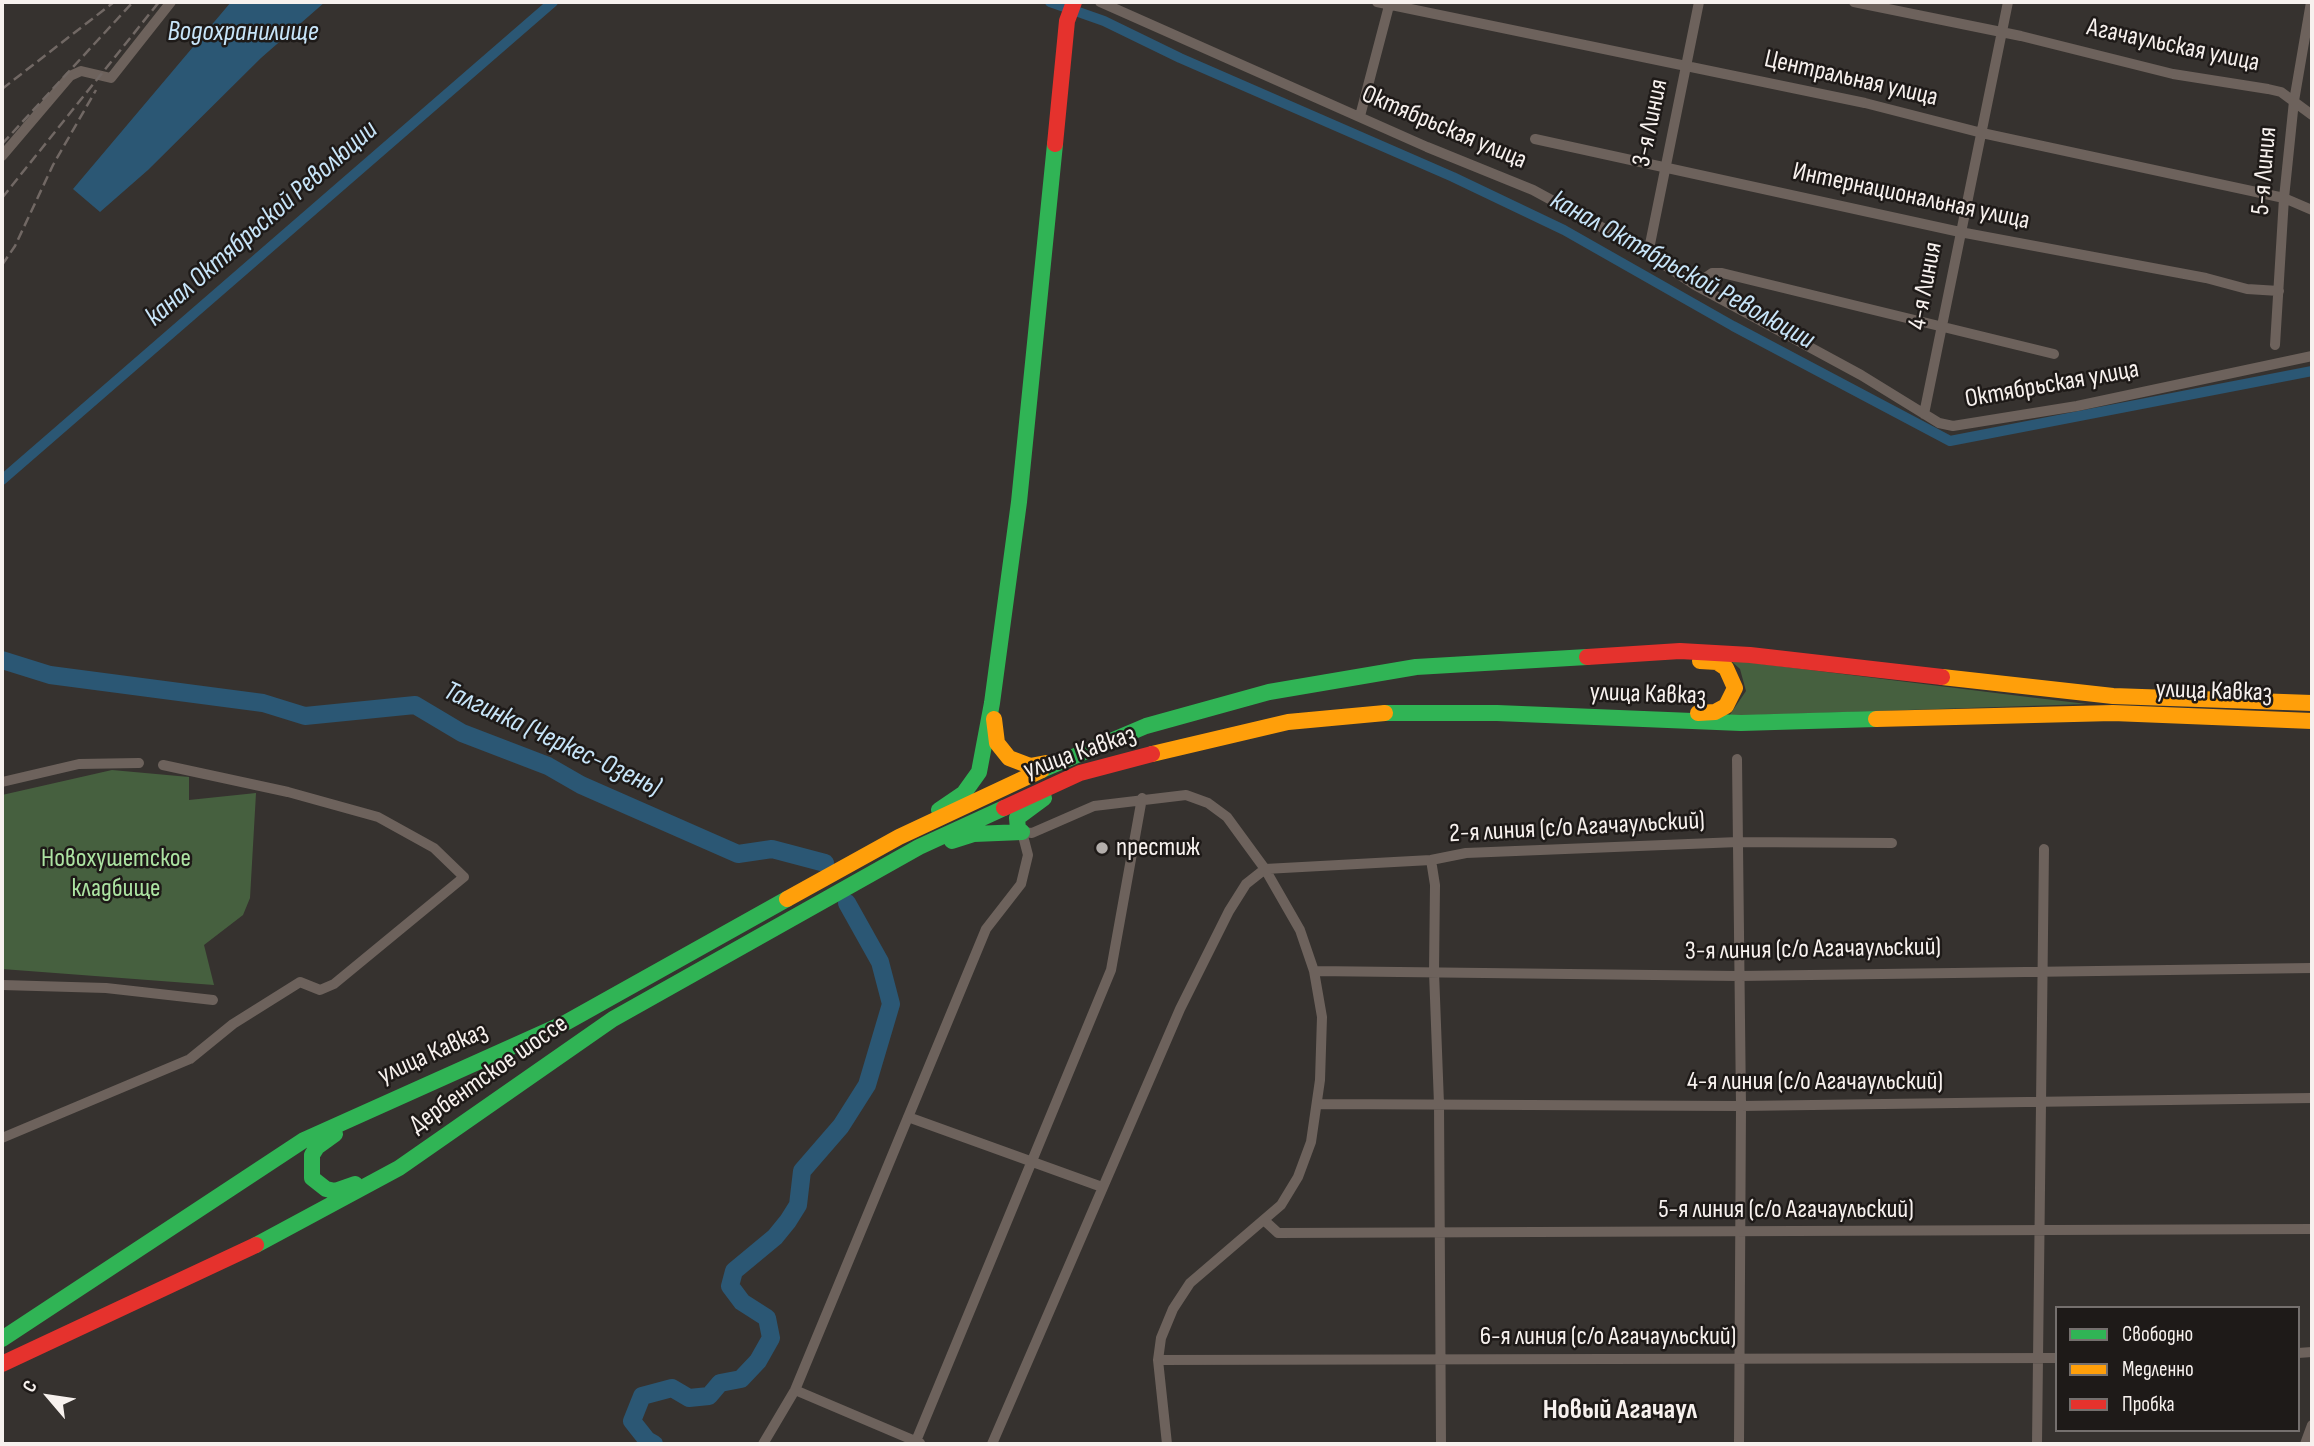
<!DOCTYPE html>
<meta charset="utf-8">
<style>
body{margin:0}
#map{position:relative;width:2314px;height:1446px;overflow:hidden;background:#36322f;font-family:"Sofia Sans Condensed",sans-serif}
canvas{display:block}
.frame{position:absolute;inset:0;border:4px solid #f7f1ee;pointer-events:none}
.legend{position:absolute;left:2055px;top:1306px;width:245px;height:126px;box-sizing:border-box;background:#1e1a18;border:2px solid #75706e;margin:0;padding:9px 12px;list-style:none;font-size:21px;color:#f7f1ee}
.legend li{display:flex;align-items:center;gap:14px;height:35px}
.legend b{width:35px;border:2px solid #75706e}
.north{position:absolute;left:14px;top:1362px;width:70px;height:70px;-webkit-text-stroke:5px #1e1a18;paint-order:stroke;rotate:299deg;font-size:19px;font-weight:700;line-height:28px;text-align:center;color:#f7f1ee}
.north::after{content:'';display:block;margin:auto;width:24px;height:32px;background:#f7f1ee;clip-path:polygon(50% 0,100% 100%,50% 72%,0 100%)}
</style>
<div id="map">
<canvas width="2314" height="1446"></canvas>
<div class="frame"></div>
<ul class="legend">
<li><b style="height:9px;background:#30b455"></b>Свободно</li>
<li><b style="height:9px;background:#ff9f0a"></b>Медленно</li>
<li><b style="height:9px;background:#e5322d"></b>Пробка</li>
</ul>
<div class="north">С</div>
</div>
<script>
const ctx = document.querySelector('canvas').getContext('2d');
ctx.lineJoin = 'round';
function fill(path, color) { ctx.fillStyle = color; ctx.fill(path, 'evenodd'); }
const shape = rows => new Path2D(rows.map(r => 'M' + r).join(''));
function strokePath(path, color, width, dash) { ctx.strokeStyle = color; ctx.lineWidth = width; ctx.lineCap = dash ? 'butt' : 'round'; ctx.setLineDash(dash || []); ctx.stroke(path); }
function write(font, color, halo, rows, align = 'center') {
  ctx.font = font + ' "Sofia Sans Condensed",sans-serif'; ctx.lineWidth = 5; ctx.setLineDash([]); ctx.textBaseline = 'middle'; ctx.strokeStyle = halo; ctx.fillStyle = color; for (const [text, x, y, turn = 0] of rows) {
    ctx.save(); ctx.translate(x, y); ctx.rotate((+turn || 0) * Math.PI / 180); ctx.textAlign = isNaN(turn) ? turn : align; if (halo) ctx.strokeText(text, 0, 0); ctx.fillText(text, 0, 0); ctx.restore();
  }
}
fill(shape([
 [1730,660,2020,696,2087,704,1729,716,1746,691,1740,669],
 [112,770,189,777,189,800,256,793,250,898,243,915,204,945,214,985,2,969,2,795]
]), '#46603f');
fill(shape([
 [231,2,325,2,261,58,148,170,100,212,73,189]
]), '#2b5774');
strokePath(shape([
 [1050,2,1104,21,1180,58,1453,177,1564,230,1733,326,1950,441,2312,371],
 [2,480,553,2]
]), '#2b5774', 10);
strokePath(shape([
 [2,660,50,675,263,703,305,716,415,705,462,733,548,766,581,785,738,854,772,849,825,863],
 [654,1444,647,1440,632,1421,642,1396,672,1388,689,1398,709,1396,720,1383,741,1379,758,1361,771,1338,767,1318,742,1302,730,1286,734,1271,775,1237,788,1221,798,1205,802,1171,841,1126,867,1085,891,1004,880,962,847,903]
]), '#2b5774', 18);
strokePath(shape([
 [1100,2,1427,147,1533,190,1636,246,1695,285,1861,375,1939,423,1953,426,2077,406,2312,356],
 [1377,2,1865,103,1982,133,2284,198,2312,210],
 [1854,2,2021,36,2173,74,2268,89,2281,92,2312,115],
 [1360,116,1390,2],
 [1535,139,1960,232,2206,278,2247,289,2279,291],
 [2,156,70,76,81,71,111,78,171,2],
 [1648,254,1699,2],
 [1695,285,1712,273,1722,273,2054,354],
 [2275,345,2284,198,2294,101,2311,2],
 [1924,414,2008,2],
 [1737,759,1741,1106,1739,1444],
 [2,782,79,764,139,763],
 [1431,860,1435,885,1434,972,1439,1104,1441,1444],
 [1314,971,1739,976,2312,968],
 [2,985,106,988,213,1000],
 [1318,1104,1741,1106,2312,1098],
 [908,1117,1102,1187],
 [2,1138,190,1059,233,1024,300,982,320,990,334,984,464,877,434,848,378,817,288,792,163,765],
 [1265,1221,1278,1233,2312,1229],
 [2298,1353,2312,1352],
 [1158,1360,2057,1358],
 [795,1390,920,1443],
 [916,1441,1111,970,1142,798],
 [763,1444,795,1390,986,929,1021,884,1028,855,1022,832,1032,833,1094,806,1186,795,1208,803,1227,817,1265,869,1300,930,1314,971,1322,1017,1320,1080,1311,1142,1298,1177,1281,1205,1190,1283,1173,1309,1161,1338,1158,1360,1167,1444],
 [992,1444,1180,1009,1229,911,1246,884,1265,869,1431,860,1466,853,1738,842,1892,843],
 [2037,1444,2044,849],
 [2305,1444,2312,1425]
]), '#6d625c', 10);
strokePath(shape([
 [1385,713,1497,713,1741,723,1876,719],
 [1042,770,1146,726,1269,692,1416,667,1587,657],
 [939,810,964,793,979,772,992,703,1019,502,1055,144],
 [1022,832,1018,829,1017,818,1044,798],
 [952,841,974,834,1022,832],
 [335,1134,317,1147,312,1155,312,1178,326,1189,335,1191,355,1184],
 [256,1245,399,1168,613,1019,919,847,1004,808],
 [2,1339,304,1140,567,1022,787,899]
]), '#30b455', 16);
strokePath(shape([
 [1942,677,2113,696,2312,703],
 [1698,713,1715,712,1726,706,1735,688,1726,668,1717,662,1700,661],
 [994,719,997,743,1009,758,1030,766,1046,763],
 [1876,719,2113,713,2312,721],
 [1152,754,1288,722,1385,713],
 [787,899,899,837,1042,770]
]), '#ff9f0a', 16);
strokePath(shape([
 [1055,144,1067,21,1074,2],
 [1587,657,1680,651,1750,655,1942,677],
 [1004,808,1080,773,1152,754],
 [2,1364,256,1245]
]), '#e5322d', 16);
strokePath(shape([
 [2,89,114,2],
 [2,144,133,2],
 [2,198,159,2],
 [2,265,15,246,53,165,96,90]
]), '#716864', 2.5, [10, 5]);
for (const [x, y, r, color] of [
 [1102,848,7,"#b3aeab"]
]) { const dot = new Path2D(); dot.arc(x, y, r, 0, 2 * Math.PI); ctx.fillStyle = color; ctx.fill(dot); strokePath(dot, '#1e1a18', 2.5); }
write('26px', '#f7f1ee', '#1e1a18', [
 ["Агачаульская улица",2173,46,12],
 ["Центральная улица",1851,79,13],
 ["3-я Линия",1651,123,-78],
 ["Октябрьская улица",1444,128,23],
 ["5-я Линия",2265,171,-85],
 ["Интернациональная улица",1911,197,12],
 ["4-я Линия",1926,286,-79],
 ["Октябрьская улица",2052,385,-10],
 ["улица Кавказ",2214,692,2],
 ["улица Кавказ",1648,695,2],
 ["улица Кавказ",1080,753,-19],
 ["2-я линия (с/о Агачаульский)",1577,828,-3],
 ["3-я линия (с/о Агачаульский)",1813,950,-1],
 ["улица Кавказ",433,1054,-24],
 ["Дербентское шоссе",489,1075,-35],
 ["4-я линия (с/о Агачаульский)",1815,1082],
 ["5-я линия (с/о Агачаульский)",1786,1210],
 ["6-я линия (с/о Агачаульский)",1608,1337]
]);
write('26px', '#f7f1ee', '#1e1a18', [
 ["престиж",1116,848]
], 'left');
write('26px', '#ace3a2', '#1e1a18', [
 ["Новохушетское",116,859],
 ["кладбище",116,889]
]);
write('italic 28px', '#c8e5f9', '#1e1a18', [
 ["Водохранилище",243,33],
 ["канал Октябрьской Революции",262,224,-41],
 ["канал Октябрьской Революции",1682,271,29],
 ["Талгинка (Черкес-Озень)",552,740,25]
]);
write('bold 28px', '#f7f1ee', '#1e1a18', [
 ["Новый Агачаул",1620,1411]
]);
</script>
